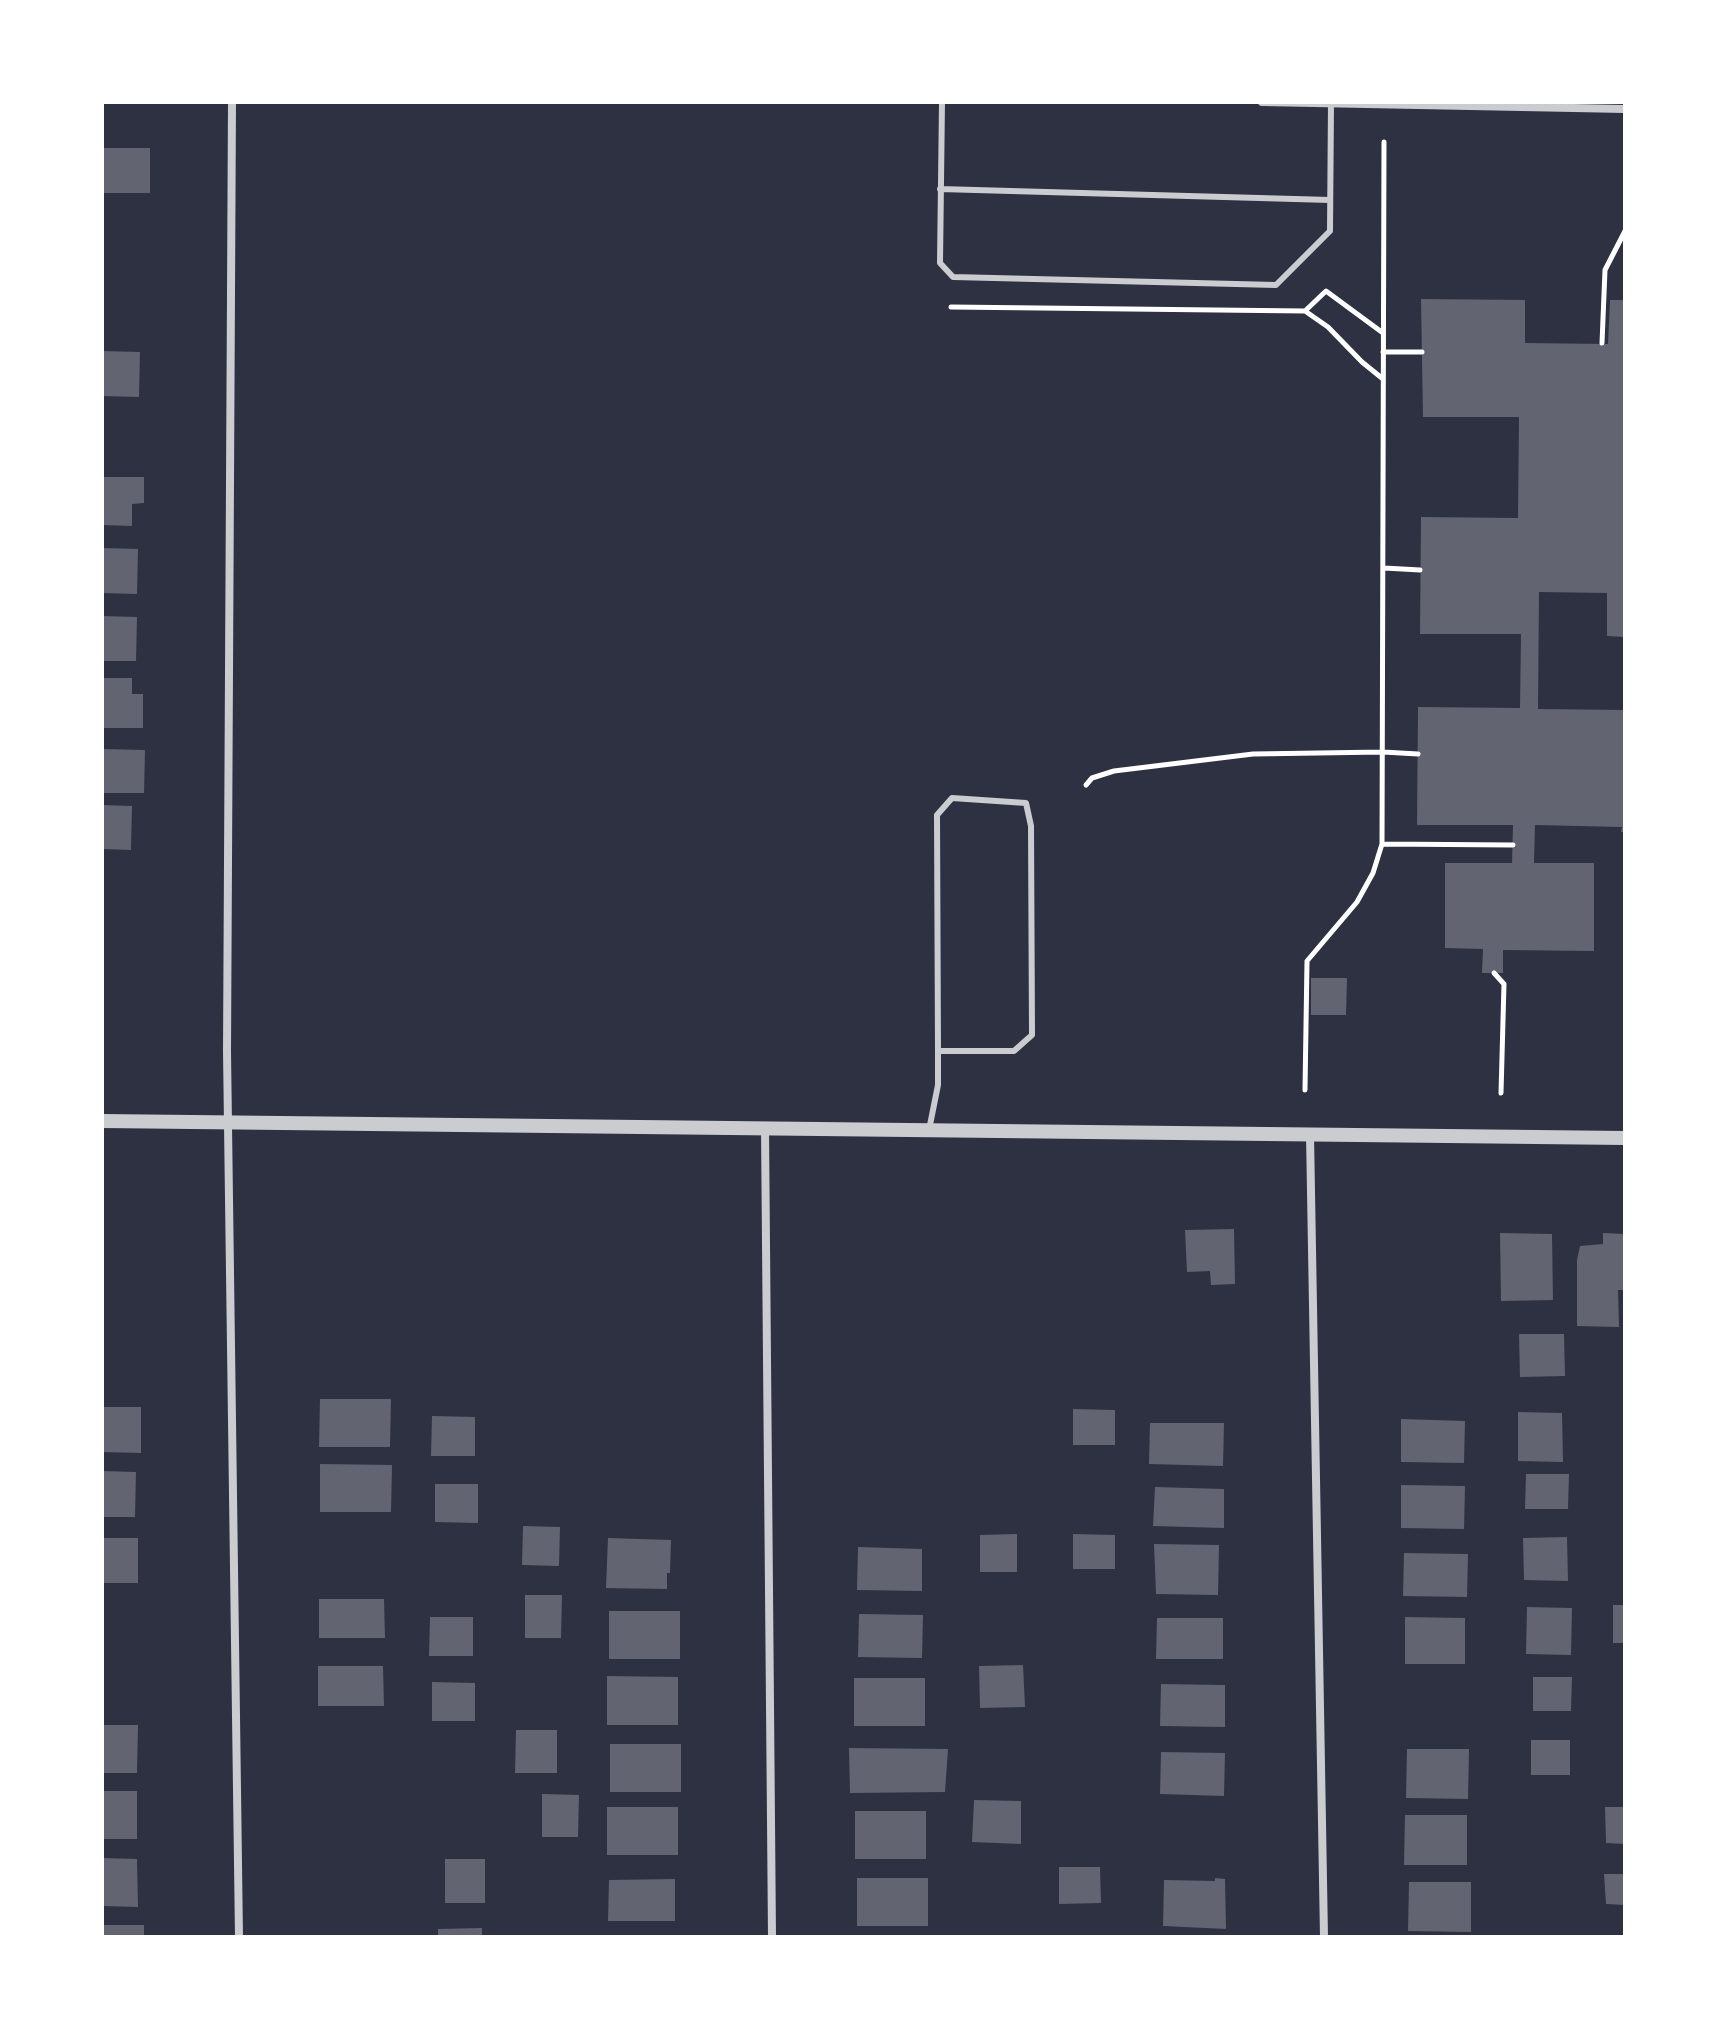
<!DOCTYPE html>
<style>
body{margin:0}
#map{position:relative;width:1727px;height:2039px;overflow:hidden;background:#2d3142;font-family:"Archivo Narrow",sans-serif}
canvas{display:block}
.frame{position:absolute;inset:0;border:104px solid #fff;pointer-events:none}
</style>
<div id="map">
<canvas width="1727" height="2039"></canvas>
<div class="frame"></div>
</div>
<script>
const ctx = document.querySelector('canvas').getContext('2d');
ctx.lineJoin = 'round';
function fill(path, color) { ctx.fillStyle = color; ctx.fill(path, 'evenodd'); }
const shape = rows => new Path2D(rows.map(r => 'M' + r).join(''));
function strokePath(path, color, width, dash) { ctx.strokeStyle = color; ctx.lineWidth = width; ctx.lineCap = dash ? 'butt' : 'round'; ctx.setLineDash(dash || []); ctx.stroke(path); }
fill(shape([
 [102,148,150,148,150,193,102,193],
 [1421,299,1525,300,1525,343,1608,344,1610,300,1625,300,1625,637,1607,636,1607,593,1539,592,1538,709,1625,710,1625,832,1621,832,1622,827,1535,825,1534,863,1594,863,1594,951,1503,950,1503,973,1482,973,1483,949,1445,948,1445,863,1512,863,1513,825,1417,825,1418,707,1520,708,1521,634,1420,634,1421,517,1518,518,1519,417,1423,417],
 [102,351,140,352,139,397,102,396],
 [102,477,144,477,144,503,132,504,132,526,102,525],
 [102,548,138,549,137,594,102,593],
 [102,616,137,617,136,661,102,661],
 [102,678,132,678,132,694,143,694,143,728,102,728],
 [102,749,145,750,144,793,102,793],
 [102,805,132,806,131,850,102,849],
 [1311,978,1347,978,1346,1015,1311,1015],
 [1234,1229,1235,1284,1211,1285,1210,1271,1187,1272,1185,1230],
 [1500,1233,1552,1234,1553,1300,1501,1301],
 [1603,1233,1625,1234,1625,1290,1618,1290,1619,1327,1577,1326,1577,1260,1580,1246,1603,1244],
 [1519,1334,1564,1334,1565,1376,1520,1377],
 [320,1399,391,1399,390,1447,319,1447],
 [102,1407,141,1407,141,1453,102,1452],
 [1073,1409,1115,1410,1115,1445,1073,1445],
 [1518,1412,1562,1413,1563,1462,1518,1461],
 [432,1416,475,1417,475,1456,431,1456],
 [1401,1419,1465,1421,1464,1463,1401,1462],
 [1150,1423,1224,1423,1223,1466,1149,1464],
 [320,1464,392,1465,391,1512,320,1512],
 [102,1471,136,1472,135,1517,102,1517],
 [1526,1474,1569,1474,1568,1509,1525,1509],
 [435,1484,478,1484,478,1523,435,1522],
 [1401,1485,1465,1486,1464,1529,1401,1528],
 [1155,1487,1224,1489,1224,1528,1153,1526],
 [523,1526,560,1527,559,1566,522,1565],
 [1017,1534,1017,1572,980,1572,980,1535],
 [1073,1534,1115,1535,1115,1569,1073,1569],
 [1567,1537,1568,1581,1524,1580,1523,1538],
 [102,1538,138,1538,138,1583,102,1583],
 [608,1538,671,1540,670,1573,667,1573,667,1589,606,1588],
 [1154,1544,1219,1545,1218,1595,1156,1594],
 [858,1547,922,1549,922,1591,857,1590],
 [1404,1553,1468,1554,1467,1597,1403,1596],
 [525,1595,562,1595,561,1638,525,1638],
 [319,1599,384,1599,385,1638,319,1638],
 [1613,1605,1625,1605,1625,1643,1613,1643],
 [1527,1607,1572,1608,1571,1655,1526,1654],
 [609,1611,680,1611,680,1659,609,1659],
 [859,1614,923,1615,922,1658,858,1657],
 [430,1617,473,1617,473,1656,429,1656],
 [1405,1617,1465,1618,1465,1664,1405,1664],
 [1157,1618,1223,1618,1223,1659,1156,1659],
 [1023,1665,1025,1707,980,1708,979,1666],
 [318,1666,383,1666,384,1706,318,1706],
 [607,1676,678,1677,678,1725,607,1725],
 [1533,1677,1572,1677,1571,1711,1533,1711],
 [854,1678,925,1678,925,1726,854,1726],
 [432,1682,475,1683,475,1721,432,1721],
 [1161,1684,1225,1685,1225,1727,1160,1726],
 [102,1725,138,1725,137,1773,102,1773],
 [516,1730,557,1730,557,1773,515,1773],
 [1531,1740,1570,1740,1570,1775,1531,1775],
 [610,1744,681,1744,681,1792,610,1792],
 [849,1748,948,1749,945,1792,850,1793],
 [1407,1749,1469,1749,1468,1799,1406,1798],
 [1161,1752,1225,1753,1224,1796,1160,1794],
 [102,1791,137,1791,137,1839,102,1839],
 [542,1794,579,1795,578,1837,542,1837],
 [974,1800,1021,1801,1021,1844,972,1842],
 [607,1807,678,1807,678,1855,607,1855],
 [1605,1807,1625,1807,1625,1844,1606,1843],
 [855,1811,926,1811,926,1859,855,1859],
 [1405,1815,1467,1815,1467,1865,1404,1865],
 [102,1858,137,1859,138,1907,102,1906],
 [445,1859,485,1859,485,1903,445,1903],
 [1059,1867,1100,1867,1101,1903,1059,1904],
 [1604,1874,1625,1874,1625,1905,1606,1904],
 [857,1878,928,1878,928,1926,857,1926],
 [1215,1878,1225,1879,1226,1929,1163,1926,1164,1880,1215,1881],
 [675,1879,675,1921,608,1921,609,1880],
 [1409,1882,1471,1882,1471,1932,1408,1931],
 [102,1925,144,1925,144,1937,102,1937],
 [482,1928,482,1937,438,1937,438,1929]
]), '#626471');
strokePath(shape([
 [951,307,1305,311,1326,291,1383,333],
 [1305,311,1328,327,1362,362,1383,379],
 [1602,343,1605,270,1625,231],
 [1383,352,1422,352],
 [1384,568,1420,570],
 [1086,785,1092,778,1114,771,1253,754,1383,752,1418,754],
 [1382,844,1513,845],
 [1494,973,1504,984,1501,1093],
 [1305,1090,1307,961,1357,902,1373,873,1382,844,1384,142]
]), '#fff', 5);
strokePath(shape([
 [942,102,940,263,953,277,1276,285,1330,231,1331,103],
 [940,189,1330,200],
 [929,1130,938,1085,938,1051,937,815,952,798,1026,803,1031,826,1032,1035,1014,1051,938,1051]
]), '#caccd0', 6);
strokePath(shape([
 [232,102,227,1051,239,1937],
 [1262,102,1625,109],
 [765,1128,772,1937],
 [1310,1134,1324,1937]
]), '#caccd0', 8);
strokePath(shape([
 [102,1121,1625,1138]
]), '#caccd0', 14);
</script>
